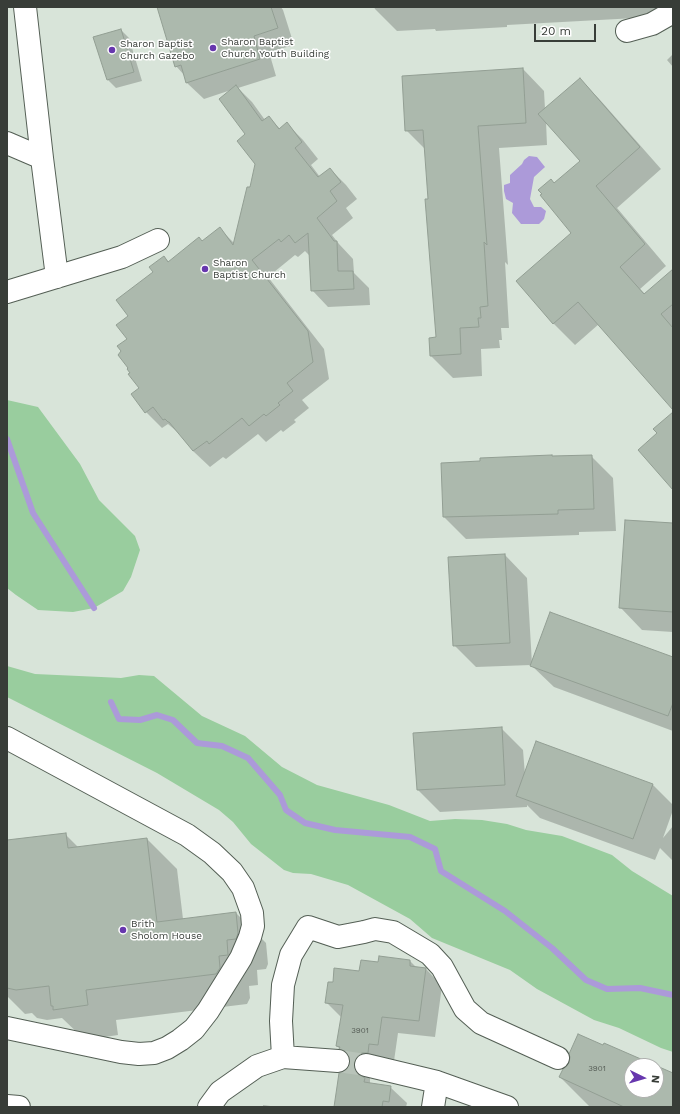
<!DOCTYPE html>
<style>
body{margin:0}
#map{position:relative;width:680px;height:1114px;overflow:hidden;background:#d8e4d9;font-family:"Work Sans",sans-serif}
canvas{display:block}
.frame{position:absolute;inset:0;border:8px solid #383d38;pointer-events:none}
.north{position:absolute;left:624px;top:1058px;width:40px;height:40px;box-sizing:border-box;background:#fff;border:1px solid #afb1af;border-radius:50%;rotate:95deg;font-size:11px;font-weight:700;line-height:16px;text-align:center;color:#383d38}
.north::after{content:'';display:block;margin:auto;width:14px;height:18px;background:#6737ae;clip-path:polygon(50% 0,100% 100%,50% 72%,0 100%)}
.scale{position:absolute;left:534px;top:24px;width:62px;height:18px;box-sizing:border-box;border:2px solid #383d38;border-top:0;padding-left:5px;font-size:12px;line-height:14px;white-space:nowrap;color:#383d38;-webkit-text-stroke:3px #fff;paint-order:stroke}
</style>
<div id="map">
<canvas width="680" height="1114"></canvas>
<div class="frame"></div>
<div class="north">N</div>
<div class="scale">20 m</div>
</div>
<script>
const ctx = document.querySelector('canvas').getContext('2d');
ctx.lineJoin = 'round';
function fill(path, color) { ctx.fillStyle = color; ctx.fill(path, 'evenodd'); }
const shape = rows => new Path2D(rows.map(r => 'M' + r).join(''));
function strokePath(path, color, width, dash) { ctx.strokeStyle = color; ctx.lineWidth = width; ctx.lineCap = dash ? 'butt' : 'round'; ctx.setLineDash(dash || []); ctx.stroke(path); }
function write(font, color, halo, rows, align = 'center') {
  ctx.font = font + ' "Work Sans",sans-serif'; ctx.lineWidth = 3; ctx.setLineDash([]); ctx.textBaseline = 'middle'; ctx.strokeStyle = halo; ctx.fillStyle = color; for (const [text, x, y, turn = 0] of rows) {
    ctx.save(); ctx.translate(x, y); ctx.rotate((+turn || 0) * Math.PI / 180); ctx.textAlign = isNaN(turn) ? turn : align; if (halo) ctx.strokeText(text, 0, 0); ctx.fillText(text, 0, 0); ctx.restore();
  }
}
fill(shape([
 [7,400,38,407,80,464,99,500,135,536,140,550,131,577,123,591,94,608,73,612,38,610,16,595,7,588],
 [7,666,35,674,101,677,121,678,139,675,154,676,202,716,245,736,282,767,317,785,389,805,430,821,455,819,482,820,507,824,526,830,562,836,612,855,632,871,673,896,673,1052,661,1048,619,1028,594,1020,537,989,510,970,432,938,410,919,348,885,311,874,293,873,284,870,251,844,233,822,219,810,157,773,7,697]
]), '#99cd9e');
fill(shape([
 [529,156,537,157,545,167,534,177,530,199,534,207,541,207,546,211,544,219,539,224,521,224,512,213,513,203,506,199,504,191,504,185,510,183,510,175,522,164,524,160]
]), '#ac9ad9');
fill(shape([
 [158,7,281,7,283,10,294,45,269,52,276,76,238,88,252,102,265,120,269,117,280,129,287,124,303,140,318,159,311,165,320,177,330,169,346,185,357,199,346,208,353,218,332,235,339,244,353,259,354,273,369,288,370,305,328,307,312,290,310,256,305,251,298,257,295,255,268,277,324,349,329,379,302,400,309,408,294,420,296,422,283,432,281,430,266,442,258,434,226,459,223,457,210,467,193,451,181,435,168,424,162,428,146,412,140,389,131,373,129,339,130,316,164,257,169,262,199,238,203,242,219,228,234,243,251,188,256,164,231,90,204,99,187,83,185,76,176,66],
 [374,7,673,7,673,16,507,25,507,27,436,31,435,29,397,31,375,9],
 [121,30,129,38,142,81,116,88,108,80],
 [673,54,673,67,667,60],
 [523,69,544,91,545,109,580,79,601,101,661,169,617,208,666,266,640,289,645,294,673,276,673,409,599,324,575,345,553,323,573,234,554,184,581,161,546,121,547,145,499,148,508,265,505,262,509,328,501,328,502,340,499,340,500,348,481,349,482,376,453,378,431,356,437,338,426,150,406,130],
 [591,456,613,478,616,531,579,532,579,535,466,539,444,517],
 [673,524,673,632,642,630,620,607],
 [505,555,527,578,532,664,673,658,673,731,554,687,531,665,476,667,454,645],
 [501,728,523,750,525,775,652,784,673,805,673,810,663,838,673,826,673,861,660,848,655,860,540,818,527,805,527,807,440,812,417,789],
 [65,834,79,848,147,839,177,869,183,919,236,913,266,943,268,964,266,969,257,970,258,985,249,986,250,998,247,1004,116,1020,118,1035,85,1040,62,1018,47,1020,37,1018,32,1013,25,1014,7,996,7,841],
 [410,961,417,968,426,969,442,986,435,1037,398,1033,394,1061,374,1072,370,1078,370,1084,390,1087,407,1103,406,1107,335,1107,344,1073,349,1069,351,1060,337,1046,342,1018,326,1002,334,984,379,963],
 [359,1051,361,1052,355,1062,354,1061],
 [570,1063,655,1066,632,1066,632,1090,656,1090,656,1066,673,1074,673,1107,590,1107,560,1077],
 [263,1105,278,1107,263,1107]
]), '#0003');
strokePath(shape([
 [7,439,33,513,94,608],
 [111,702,119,719,140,720,157,715,173,720,197,743,222,746,248,758,280,795,286,810,305,823,335,830,410,837,435,849,441,871,505,911,524,926,552,948,586,980,607,989,640,988,673,995]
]), '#ac9ad9', 6);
const building = shape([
 [157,7,271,7,278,28,254,36,260,59,186,83,181,65,175,67,157,7],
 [121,29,134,72,107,80,93,37,121,29],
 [523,68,526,123,478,126,487,245,484,242,488,306,480,307,481,318,478,318,479,327,460,328,461,354,430,356,429,338,436,337,425,199,428,199,423,130,405,131,402,76,523,68],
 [580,78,640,147,596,186,645,244,620,267,644,294,673,269,673,304,661,314,673,328,673,410,578,302,553,324,516,281,571,233,540,195,542,194,538,190,551,179,554,183,580,161,538,114,580,78],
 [236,85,262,121,269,116,279,129,287,122,302,142,295,148,318,177,330,168,341,182,330,191,337,201,317,218,334,241,337,241,338,271,353,271,354,289,311,291,308,233,295,243,289,235,281,242,279,239,252,260,308,331,313,362,287,383,293,391,278,403,280,405,266,416,264,414,249,426,242,418,209,444,207,441,193,451,169,422,168,422,165,419,163,420,153,407,145,413,131,394,139,388,128,374,130,373,127,369,128,368,118,355,121,351,117,346,127,339,116,325,128,316,116,300,153,272,149,267,164,256,168,262,199,237,202,241,220,227,233,245,247,187,250,187,255,164,237,141,245,134,219,99,236,85],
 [673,412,673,490,638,450,657,433,653,429,673,412],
 [552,455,552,456,592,455,594,509,558,510,558,514,443,517,441,463,480,461,480,458,552,455],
 [625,520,673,523,673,612,619,608,625,520],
 [505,554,510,643,453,646,448,557,505,554],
 [550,612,673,657,673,703,668,716,530,666,550,612],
 [502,727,505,785,417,790,413,733,502,727],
 [536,741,653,784,633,839,516,796,536,741],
 [66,833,68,848,147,838,157,922,236,912,238,933,236,939,227,940,228,955,219,956,220,968,216,974,86,990,88,1005,53,1010,53,1006,51,1006,49,986,16,990,7,988,7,840,66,833],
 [379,956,410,960,410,966,426,968,419,1021,382,1017,378,1045,369,1044,368,1053,362,1053,357,1056,354,1062,354,1069,358,1074,365,1078,364,1082,391,1086,389,1102,383,1101,382,1107,334,1107,339,1073,344,1072,348,1068,350,1062,349,1056,345,1051,339,1049,340,1047,336,1046,343,1005,325,1003,328,982,333,982,334,968,359,971,361,960,378,962,379,956],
 [578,1034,603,1045,604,1043,673,1073,673,1107,624,1107,559,1077,563,1069,569,1063,570,1057,569,1054,578,1034],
 [632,1066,656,1066,656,1090,632,1090,632,1066]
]);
fill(building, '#acb9ad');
strokePath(building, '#929e93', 1);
strokePath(shape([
 [338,1061,366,1065]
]), '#b8c3b9', 22, [22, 11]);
const minor = shape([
 [25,7,42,158,57,277],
 [627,31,652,24,673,12],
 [7,143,42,158],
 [7,292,122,257,158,240],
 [7,738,187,835,212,853,232,872,243,888,252,913,253,926,250,937,241,958,208,1011,194,1029,180,1040,167,1048,154,1053,139,1054,121,1052,7,1028],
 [283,1057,281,1021,283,985,291,955,308,927,338,937,364,932,375,929,393,932,430,954,442,967,465,1009,481,1023,558,1058],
 [366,1065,437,1082,507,1107],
 [7,1106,19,1107],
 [209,1107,220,1092,257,1066,283,1057,338,1061],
 [433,1107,437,1082]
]);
strokePath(minor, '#545f55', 24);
strokePath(minor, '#fff', 22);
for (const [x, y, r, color] of [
 [213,48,4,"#6737ae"],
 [112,50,4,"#6737ae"],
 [205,269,4,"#6737ae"],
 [123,930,4,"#6737ae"]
]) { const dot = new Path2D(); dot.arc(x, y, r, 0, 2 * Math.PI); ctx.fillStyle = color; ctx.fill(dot); strokePath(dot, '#fff', 1.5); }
write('8px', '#555c55', null, [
 ["3901",360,1031],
 ["3901",597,1069]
]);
write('10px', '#383d38', '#fff', [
 ["Sharon Baptist",221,42],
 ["Church Youth Building",221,54],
 ["Sharon Baptist",120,44],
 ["Church Gazebo",120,56],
 ["Sharon",213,263],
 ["Baptist Church",213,275],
 ["Brith",131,924],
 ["Sholom House",131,936]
], 'left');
</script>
